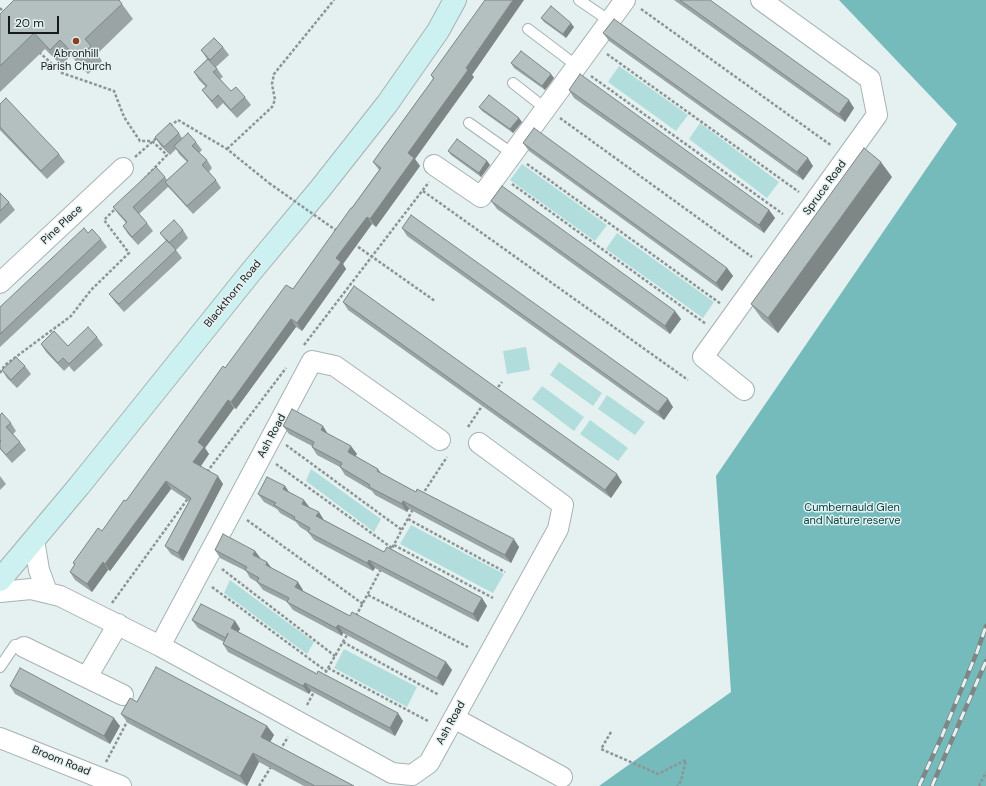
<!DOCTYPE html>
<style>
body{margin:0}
#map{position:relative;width:986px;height:786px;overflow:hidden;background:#e5f0f0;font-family:"DM Sans",sans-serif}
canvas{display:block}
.scale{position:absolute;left:8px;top:16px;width:51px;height:18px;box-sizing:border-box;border:2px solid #161a1a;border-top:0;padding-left:5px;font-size:12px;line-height:14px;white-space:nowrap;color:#161a1a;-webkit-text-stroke:3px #e5f0f0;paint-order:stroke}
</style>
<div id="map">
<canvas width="986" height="786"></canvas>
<div class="scale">20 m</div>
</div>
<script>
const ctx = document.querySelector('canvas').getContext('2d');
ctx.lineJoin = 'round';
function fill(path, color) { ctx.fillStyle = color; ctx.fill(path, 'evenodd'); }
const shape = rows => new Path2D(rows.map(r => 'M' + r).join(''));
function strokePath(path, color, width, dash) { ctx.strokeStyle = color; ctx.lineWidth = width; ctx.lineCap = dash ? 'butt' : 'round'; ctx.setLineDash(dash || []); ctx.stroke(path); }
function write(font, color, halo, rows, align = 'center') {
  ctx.font = font + ' "DM Sans",sans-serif'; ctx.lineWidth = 3; ctx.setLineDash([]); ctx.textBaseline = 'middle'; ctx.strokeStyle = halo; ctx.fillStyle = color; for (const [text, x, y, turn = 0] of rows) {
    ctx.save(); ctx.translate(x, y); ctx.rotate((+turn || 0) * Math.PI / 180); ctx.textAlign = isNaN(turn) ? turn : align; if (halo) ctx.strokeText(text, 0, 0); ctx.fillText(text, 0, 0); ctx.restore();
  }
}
fill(shape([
 [619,66,688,115,676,131,608,82],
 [700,123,779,182,767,198,689,139],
 [522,164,607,225,595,241,510,180],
 [617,233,714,302,703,318,606,249],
 [526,347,530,370,507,374,503,351],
 [559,362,602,393,593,406,550,375],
 [542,386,584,417,574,431,532,399],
 [607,395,645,422,635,435,598,409],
 [590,420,628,448,618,461,580,434],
 [311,469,381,519,374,532,306,481],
 [411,525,504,574,493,593,400,544],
 [230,580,314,642,307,654,224,593],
 [344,649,417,687,407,707,334,668]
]), '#b1dedd');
fill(shape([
 [839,0,986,0,986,786,599,786,731,692,716,476,957,124]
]), '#75bbbb');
const lane = shape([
 [579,0,610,21],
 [528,29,577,66],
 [513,83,546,109],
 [469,123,513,154],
 [0,667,15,645,24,647]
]);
const street = shape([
 [434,165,481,197,625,0],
 [0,283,123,168],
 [744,390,703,357,877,115,870,79,761,0],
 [34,540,39,570,47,592],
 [0,592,31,589,60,596,160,646,392,773,412,775,429,763,558,529,563,505,479,443],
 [160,646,312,361,335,366,440,440],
 [24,647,123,695],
 [87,677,118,624],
 [454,718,562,777],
 [0,738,121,786]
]);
const secondary = shape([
 [0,580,79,486,250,273,320,189,387,104,438,31,455,0]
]);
strokePath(lane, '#a7b2b2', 12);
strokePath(street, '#a7b2b2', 22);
strokePath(secondary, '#a7b2b2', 24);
strokePath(shape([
 [0,8,5,14],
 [641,9,832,146],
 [39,52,62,73,114,91,124,117,140,141,152,141,167,155,142,181],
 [607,54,799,192],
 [591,76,783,214],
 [560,118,752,257],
 [170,126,178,120,227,149,269,183],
 [227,149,272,107,275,100,272,84,274,74,334,0],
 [135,157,159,136],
 [527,164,721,304],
 [512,184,706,324],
 [423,191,688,380],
 [304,345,429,182],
 [0,373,5,365,71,316,91,290,129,253,104,220,117,207],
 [495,391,502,382],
 [468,427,482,406],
 [286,445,402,530],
 [276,464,392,548],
 [207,472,286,368],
 [422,495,447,457],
 [408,519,505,572],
 [247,520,363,604],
 [394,545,493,598],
 [390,552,413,509],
 [222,569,335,656],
 [212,587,326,671],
 [368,595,468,647],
 [112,603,189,497],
 [356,616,381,569],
 [343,642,439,695],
 [328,668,428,721],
 [323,677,348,633],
 [307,705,315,690],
 [611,732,601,749,658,774,686,760,681,781,677,786],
 [280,750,288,737],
 [106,762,128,720],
 [259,786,271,767],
 [979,786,986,772]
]), '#8c9494', 2.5, [3, 2]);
strokePath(lane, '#fff', 10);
strokePath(street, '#fff', 20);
strokePath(secondary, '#cdf1f1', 22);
const rail = shape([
 [919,786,942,736,977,652,986,626],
 [932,786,986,661]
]);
strokePath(rail, '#7f8686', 4.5);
strokePath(rail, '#e5f0f0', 3, [9]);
strokePath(shape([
 [269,183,337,231],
 [354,244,435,301]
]), '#8c9494', 2.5, [3, 2]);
fill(shape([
 [674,0,710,0,854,108,845,122],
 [122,4,133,19,97,54,102,61,88,74,71,56,61,65,45,49,0,92,0,14],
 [541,18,574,27,566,38,544,22],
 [603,33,813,166,803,180,609,41],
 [223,47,229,55,216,67,223,77,220,79,231,91,245,97,251,105,237,118,223,103,217,109,208,98,202,90,206,87,199,80,194,72,207,59,201,50],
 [511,63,554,78,545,90,514,68],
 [431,75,472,75,474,77,415,159,420,166,376,227,372,224,343,264,346,269,302,331,296,327,236,409,234,408,205,448,209,454,201,466,223,484,183,561,171,554,165,546,189,501,171,489,110,571,108,570,92,592,75,580,70,572,75,565,73,563,102,531,126,501,225,368,293,289,379,170,373,162,433,79],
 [569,90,769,210,775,218,764,233,574,98],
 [0,104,59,154,65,162,47,179,0,130],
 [479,107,522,122,513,133,482,111],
 [179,133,182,138,196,142,202,150,199,153,207,160,212,168,209,172,216,180,221,188,193,214,171,190,168,187,139,214,147,223,153,231,138,245,128,234,123,226,126,223,119,215,113,207,165,177,167,180,187,162,179,154,176,149,170,155,160,145,155,137],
 [523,143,727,268,733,276,722,291,529,151],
 [448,151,487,161,490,165,481,177,451,155],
 [892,177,778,333,762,319,751,304],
 [0,193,9,202,15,210,0,224],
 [491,201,681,319,670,334,497,209],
 [402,228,673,407,664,420,407,236],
 [183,230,188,238,176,250,182,258,124,312,115,302,109,294,166,241,160,233],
 [88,233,101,239,107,247,0,347,0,307],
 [343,302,622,482,611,498,348,310],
 [97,337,103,345,74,372,69,366,64,371,46,352,41,344,68,346],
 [25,366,31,374,17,388,7,378,2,370],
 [0,415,11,423,16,431,13,434,20,442,26,450,12,463,0,449],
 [283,426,328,434,357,454,355,456,378,469,382,474,519,547,511,563,409,509,407,512,375,495,372,491,345,475,340,467,317,455,312,447,312,446,289,434],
 [0,476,6,484,0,490],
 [285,486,289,492,309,507,324,520,384,552,482,598,487,606,478,622,375,568,373,571,314,540,308,532,300,527,296,522,280,513,277,509,264,502,258,494],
 [215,550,255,551,261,559,272,569,303,590,303,591,350,616,446,662,452,670,443,686,343,633,342,636,293,610,287,602,263,590,257,582,250,578,246,571,220,558],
 [192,620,235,621,240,629,238,632,403,721,395,736,311,691,309,694,228,652,223,644,224,642,198,628],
 [10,686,120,726,110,744,15,694],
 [137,702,267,726,274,735,270,742,354,786,304,786,259,762,247,786,128,723,121,714]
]), '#9ba4a4');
fill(shape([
 [513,0,524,0,472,75,474,77,415,159,420,166,376,227,370,219,408,153,466,68],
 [571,23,574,27,566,38,563,34],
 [551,74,554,78,545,90,542,86],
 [849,100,854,108,845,122,839,114],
 [519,118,522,122,513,133,510,129],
 [808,158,813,166,803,180,797,172],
 [487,161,490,165,481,177,479,173],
 [881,162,892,177,778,333,768,318],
 [769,210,775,218,764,233,759,225],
 [367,217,372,224,343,264,346,269,302,331,297,323,336,258],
 [727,268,733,276,722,291,716,283],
 [675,311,681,319,670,334,665,326],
 [291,319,296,327,236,409,231,402],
 [668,399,673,407,664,420,658,412],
 [228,400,234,408,205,448,209,454,198,470,193,462,198,442],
 [323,426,328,434,321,430],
 [351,446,357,454,353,460,348,452],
 [617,474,622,482,611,498,605,490],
 [218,476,223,484,183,561,178,553],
 [166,481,171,489,110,571,105,564],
 [285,486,290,494,283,489],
 [304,500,310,508,302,504],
 [403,501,409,509,407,512,402,504],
 [319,512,324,520,316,516],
 [514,539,519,547,511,563,505,555],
 [255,551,261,559,253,555],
 [369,560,375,568,373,571,367,563],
 [103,562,108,570,92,592,87,584],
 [267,562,273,570,266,565],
 [298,582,303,590,301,595,295,587],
 [482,598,487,606,478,622,473,614],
 [235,621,240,629,236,636,231,628],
 [338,625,343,633,342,636,336,628],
 [446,662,452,670,443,686,437,678],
 [305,683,311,691,309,694,303,686],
 [398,713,403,721,395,736,390,728],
 [114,718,120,726,110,744,104,736],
 [267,726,274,735,268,746,261,737],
 [253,753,259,762,247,786,240,776]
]), '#7e8686');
const building = shape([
 [14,0,119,0,122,4,85,39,91,46,78,59,60,40,50,50,34,33,0,66,0,14,14,0],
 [485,0,513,0,466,68,468,70,408,153,414,158,370,219,367,217,336,258,341,262,297,323,291,319,231,402,228,400,198,442,204,447,193,462,218,476,178,553,165,546,191,498,166,481,105,564,103,562,87,584,70,572,75,564,73,563,98,528,102,531,124,500,126,501,223,366,225,368,286,285,293,289,351,208,352,208,381,168,373,162,434,78,431,75,485,0],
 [680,0,710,0,849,100,839,114,680,0],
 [551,6,571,23,563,34,541,18,551,6],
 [614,19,808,158,797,172,603,33,614,19],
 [214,38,223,47,210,60,201,50,214,38],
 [521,51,551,74,542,86,511,63,521,51],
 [208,59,217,69,213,72,231,91,236,87,245,97,231,110,218,95,212,101,202,90,207,86,194,72,208,59],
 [580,74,769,210,759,225,569,90,580,74],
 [489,95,519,118,510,129,479,107,489,95],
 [6,98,59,154,41,171,0,127,0,104,6,98],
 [170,123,179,133,164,147,155,137,170,123],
 [534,128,727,268,716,283,523,143,534,128],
 [188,133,196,142,192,146,207,160,202,165,216,180,187,206,165,182,188,161,174,146,188,133],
 [457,139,487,161,479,173,448,151,457,139],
 [864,148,881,162,768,318,751,304,864,148],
 [156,167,165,177,133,207,147,223,132,237,123,226,127,222,113,207,156,167],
 [502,186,675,311,665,326,491,201,502,186],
 [0,193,9,202,0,211,0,193],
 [411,215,668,399,658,412,402,228,411,215],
 [174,220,183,230,169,243,160,233,174,220],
 [84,228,88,233,92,229,101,239,0,334,0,307,84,228],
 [167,240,176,250,119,304,109,294,167,240],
 [354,286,617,474,605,490,343,302,354,286],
 [88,327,97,337,69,364,63,358,58,363,41,344,54,331,68,346,88,327],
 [16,357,25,366,11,380,2,370,16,357],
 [292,409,323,426,321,430,351,446,348,452,378,469,377,471,416,492,417,489,514,539,505,555,403,501,402,504,369,487,370,485,340,467,342,463,312,447,314,442,283,426,292,409],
 [2,413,11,423,6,427,20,442,6,455,0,448,0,442,1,441,0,440,0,415,2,413],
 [267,477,285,486,283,489,304,500,302,504,319,512,316,516,384,552,387,547,482,598,473,614,369,560,367,563,308,532,310,528,294,519,295,517,274,505,276,503,258,494,267,477],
 [223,534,255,551,253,555,267,562,266,565,298,582,295,587,350,616,352,612,446,662,437,678,338,625,336,628,287,602,289,598,257,582,259,578,245,570,247,567,215,550,223,534],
 [201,604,235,621,231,628,317,674,318,671,398,713,390,728,305,683,303,686,223,644,228,633,226,638,192,620,201,604],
 [156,667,267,726,261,737,354,786,315,786,253,753,240,776,121,714,130,698,137,702,156,667],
 [20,668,114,718,104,736,10,686,20,668]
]);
fill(building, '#b4bfbf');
strokePath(building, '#7e8686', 1);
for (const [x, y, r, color] of [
 [76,41,4,"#86401c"]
]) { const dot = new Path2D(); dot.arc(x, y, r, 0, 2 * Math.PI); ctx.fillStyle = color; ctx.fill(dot); strokePath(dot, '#e5f0f0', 1.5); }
write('11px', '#161a1a', '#e5f0f0', [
 ["Abronhill",76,54],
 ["Parish Church",76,67]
]);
write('11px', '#161a1a', '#e5f0f0', [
 ["Spruce Road",825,188,-54],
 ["Pine Place",62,225,-43],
 ["Blackthorn Road",233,294,-51],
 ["Ash Road",272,436,-62],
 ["Ash Road",451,723,-61],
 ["Broom Road",61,761,22]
]);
write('11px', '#004545', '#e5f0f0', [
 ["Cumbernauld Glen",852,508],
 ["and Nature reserve",852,521]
]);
</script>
